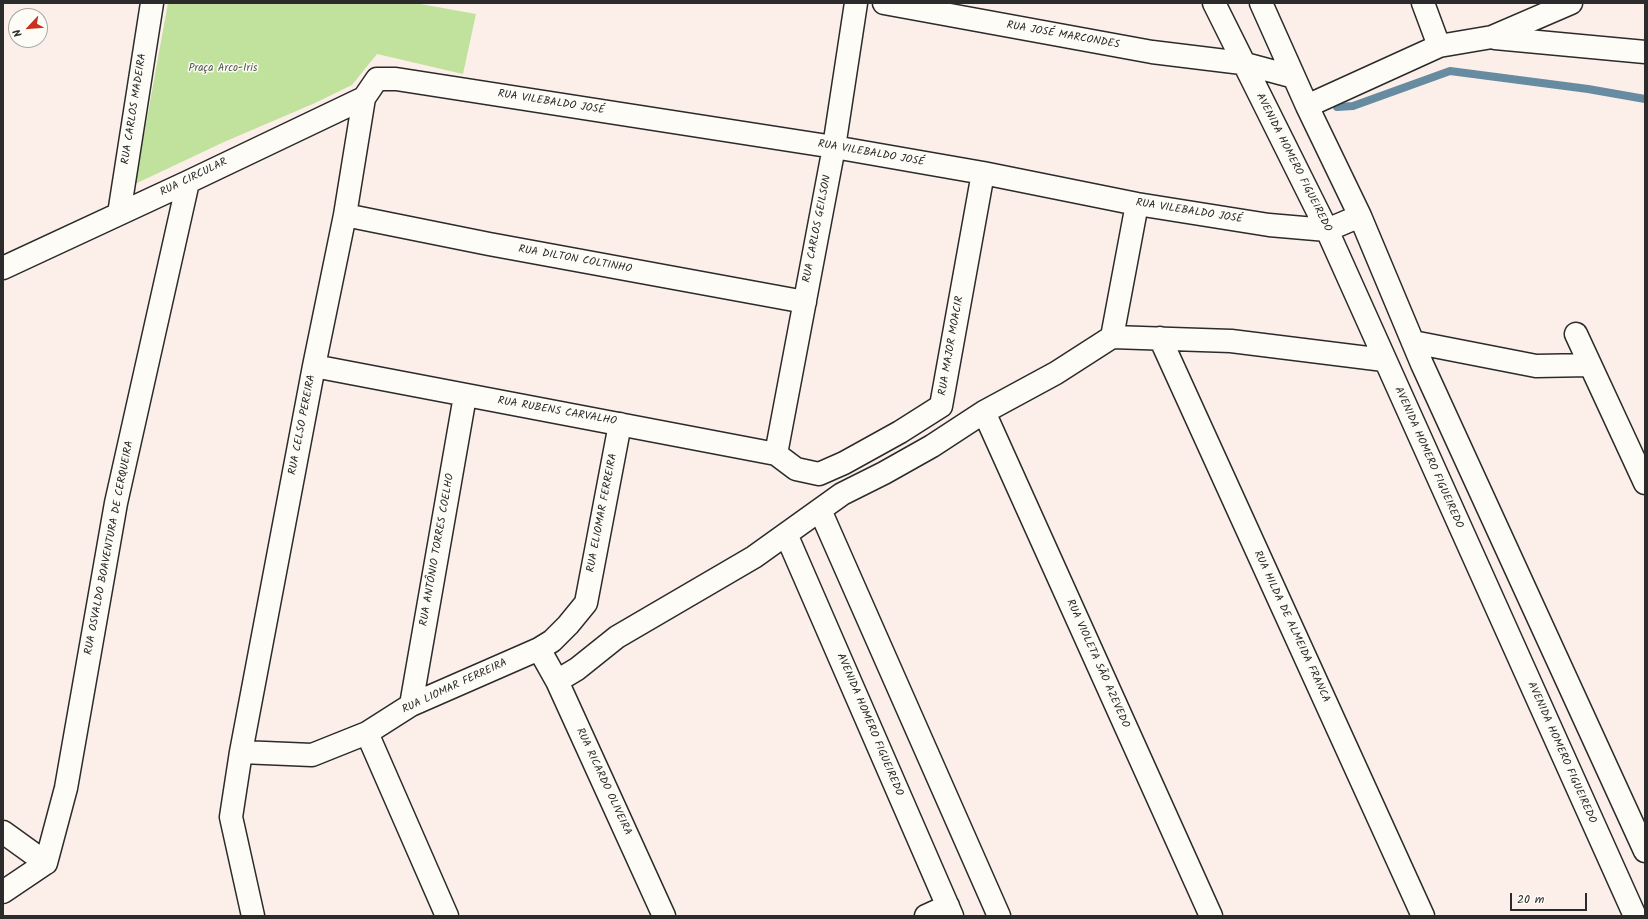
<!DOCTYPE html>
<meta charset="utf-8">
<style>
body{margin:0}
#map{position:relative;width:1648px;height:919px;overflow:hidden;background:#fcefea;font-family:Kalam,sans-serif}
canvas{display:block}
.frame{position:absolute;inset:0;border:4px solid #2b2b2b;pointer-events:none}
.north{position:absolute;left:8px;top:8px;width:40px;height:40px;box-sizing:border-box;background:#fdfcf7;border:1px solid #a9a8a5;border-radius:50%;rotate:244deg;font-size:11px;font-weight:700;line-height:16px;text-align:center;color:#2b2b2b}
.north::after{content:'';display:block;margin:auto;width:14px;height:18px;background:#c8321e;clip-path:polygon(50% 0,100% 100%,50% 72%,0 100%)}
.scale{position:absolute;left:1510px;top:893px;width:77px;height:18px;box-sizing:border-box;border:2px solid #2b2b2b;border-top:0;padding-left:5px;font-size:12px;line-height:14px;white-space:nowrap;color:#2b2b2b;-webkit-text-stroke:3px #fdfcf7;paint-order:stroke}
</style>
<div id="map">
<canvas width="1648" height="919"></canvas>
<div class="frame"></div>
<div class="north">N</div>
<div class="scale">20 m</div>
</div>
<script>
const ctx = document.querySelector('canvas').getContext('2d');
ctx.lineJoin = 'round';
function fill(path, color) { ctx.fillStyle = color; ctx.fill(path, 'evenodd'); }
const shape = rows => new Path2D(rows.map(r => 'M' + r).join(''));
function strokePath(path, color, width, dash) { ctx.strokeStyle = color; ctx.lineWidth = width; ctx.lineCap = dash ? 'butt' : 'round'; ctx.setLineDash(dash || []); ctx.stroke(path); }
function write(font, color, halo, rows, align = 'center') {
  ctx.font = font + ' Kalam,sans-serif'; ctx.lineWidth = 3; ctx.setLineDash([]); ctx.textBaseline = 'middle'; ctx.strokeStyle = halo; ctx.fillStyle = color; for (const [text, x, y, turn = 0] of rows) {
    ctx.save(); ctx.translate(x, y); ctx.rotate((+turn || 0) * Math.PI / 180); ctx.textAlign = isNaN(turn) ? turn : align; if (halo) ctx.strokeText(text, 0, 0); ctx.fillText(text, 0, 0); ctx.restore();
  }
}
fill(shape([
 [168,3,415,3,476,14,463,74,377,54,352,85,315,103,224,142,135,184]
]), '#c0e29c');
strokePath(shape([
 [1337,107,1353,106,1450,71,1588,89,1645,99]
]), '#678ca1', 8);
const minor = shape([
 [884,3,1152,52,1242,63,1294,77],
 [1214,3,1327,230,1635,916],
 [1261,3,1307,106,1360,216,1422,364,1645,851],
 [1423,3,1439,46],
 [1495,38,1645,52],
 [1307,106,1439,46,1492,37,1571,3],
 [119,214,152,3],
 [345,215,489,244,805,302],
 [3,268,188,182,364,98,377,79,396,79,834,147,983,173,1137,204,1269,225,1327,230,1360,216],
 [1576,334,1645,483],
 [1112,337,1137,204],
 [1160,338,1423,916],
 [1413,342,1536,366,1590,365],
 [314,366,776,454,796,469,819,474,844,463,900,432,941,406,983,173],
 [984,412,1211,916],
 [776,454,834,147,856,3],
 [820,510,999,916],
 [786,534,952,916],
 [539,649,557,681,664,916],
 [557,681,577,669,617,637,754,557,842,494,884,473,932,446,984,412,1056,373,1112,337,1231,341,1384,360],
 [411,705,465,396],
 [367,733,447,916],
 [241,752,312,755,367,733,411,705,539,649,552,641,568,625,586,603,620,424],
 [3,832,46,863,66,788,116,503,188,182],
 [3,892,46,863],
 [253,916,231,817,241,752,314,366,345,215,364,98],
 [926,916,948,906]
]);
strokePath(minor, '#2b2b2b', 25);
strokePath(minor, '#fdfcf7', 22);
write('11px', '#2b2b2b', '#fdfcf7', [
 ["RUA JOSÉ MARCONDES",1063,36,10],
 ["RUA VILEBALDO JOSÉ",551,103,9],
 ["RUA CARLOS MADEIRA",135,109,-81],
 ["RUA VILEBALDO JOSÉ",871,154,10],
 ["AVENIDA HOMERO FIGUEIREDO",1293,163,63],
 ["RUA CIRCULAR",194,178,-26],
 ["RUA VILEBALDO JOSÉ",1189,212,9],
 ["RUA CARLOS GEILSON",818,229,-79],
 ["RUA DILTON COLTINHO",575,260,10],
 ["RUA MAJOR MOACIR",952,346,-80],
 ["RUA RUBENS CARVALHO",557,412,10],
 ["RUA CELSO PEREIRA",303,425,-79],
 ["AVENIDA HOMERO FIGUEIREDO",1428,458,66],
 ["RUA ELIOMAR FERREIRA",603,513,-79],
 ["RUA OSVALDO BOAVENTURA DE CERQUEIRA",110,548,-79],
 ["RUA ANTÔNIO TORRES COELHO",438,550,-80],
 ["RUA HILDA DE ALMEIDA FRANCA",1291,627,65],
 ["RUA VIOLETA SÃO AZEVEDO",1097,664,66],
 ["RUA LIOMAR FERREIRA",455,687,-25],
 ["AVENIDA HOMERO FIGUEIREDO",869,725,67],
 ["AVENIDA HOMERO FIGUEIREDO",1561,753,66],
 ["RUA RICARDO OLIVEIRA",603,782,65]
]);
write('11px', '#505947', '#fdfcf7', [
 ["Praça Arco-Iris",223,69]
]);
</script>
